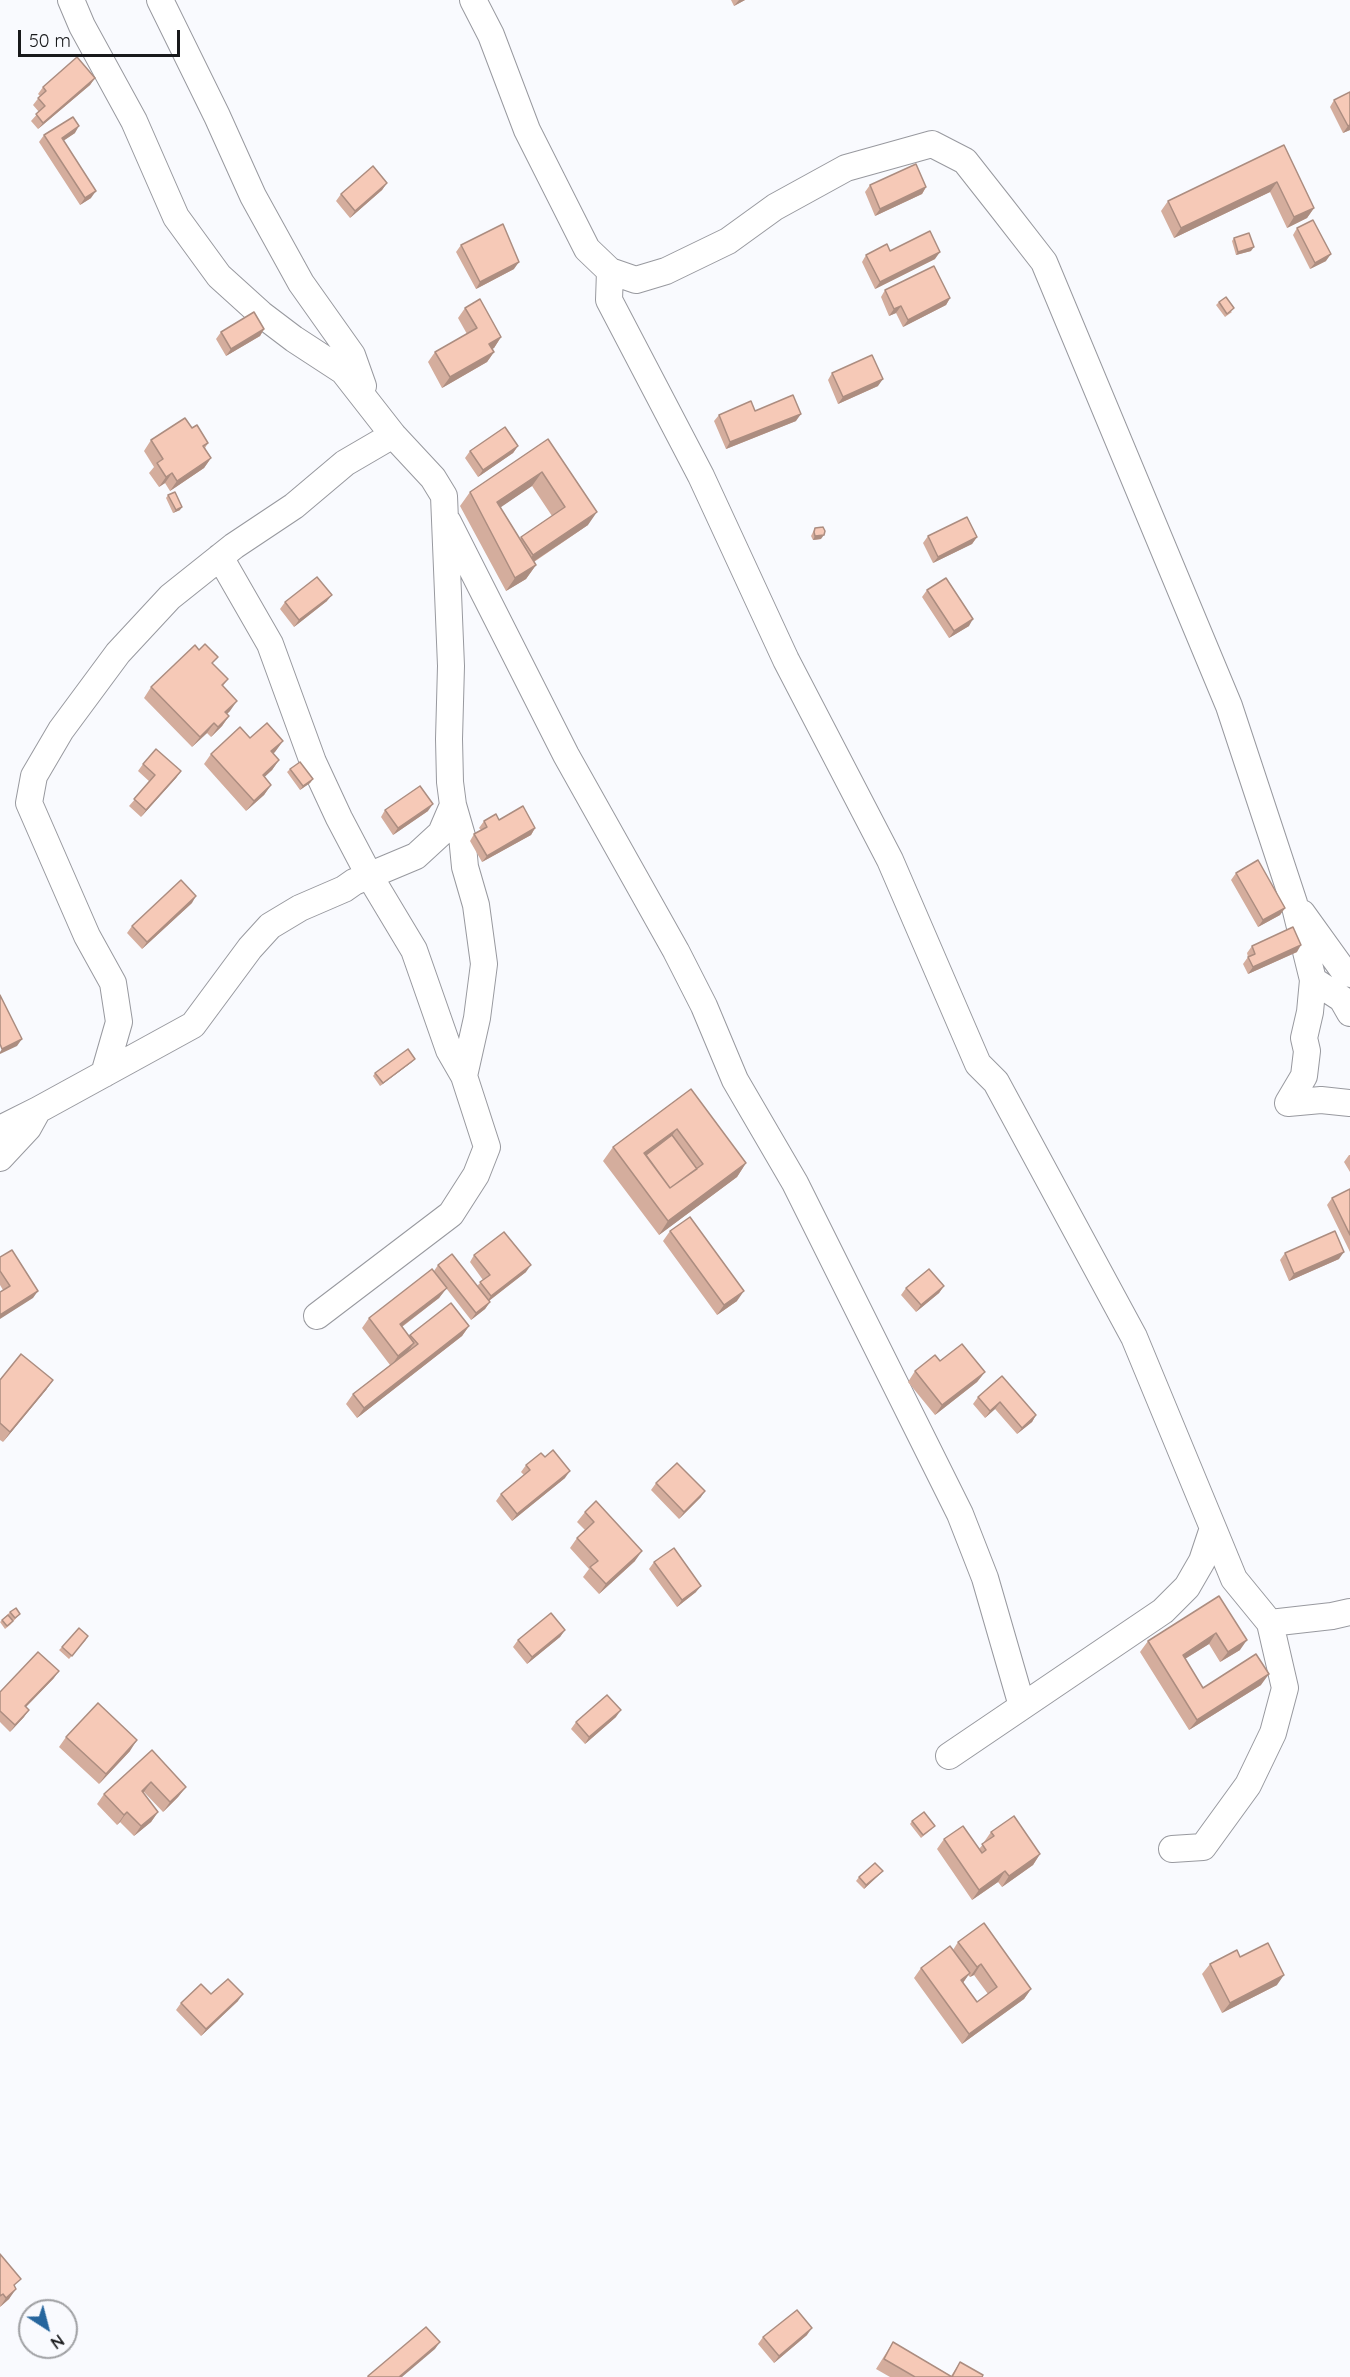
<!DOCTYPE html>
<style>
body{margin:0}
#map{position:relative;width:1350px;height:2377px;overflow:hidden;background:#f9fafe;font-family:Quicksand,sans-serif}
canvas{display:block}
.north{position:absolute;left:18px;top:2299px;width:60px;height:60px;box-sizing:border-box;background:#f9fafe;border:2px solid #9fa0a3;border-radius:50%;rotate:144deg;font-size:16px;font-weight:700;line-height:24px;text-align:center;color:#18191b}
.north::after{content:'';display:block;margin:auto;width:21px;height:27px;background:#27669d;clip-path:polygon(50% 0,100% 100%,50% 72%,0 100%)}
.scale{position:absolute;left:18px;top:30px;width:162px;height:27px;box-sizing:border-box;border:3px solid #18191b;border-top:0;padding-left:8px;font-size:18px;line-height:21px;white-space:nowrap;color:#18191b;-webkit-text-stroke:4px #f9fafe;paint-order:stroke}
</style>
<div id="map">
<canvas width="1350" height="2377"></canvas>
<div class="north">N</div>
<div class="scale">50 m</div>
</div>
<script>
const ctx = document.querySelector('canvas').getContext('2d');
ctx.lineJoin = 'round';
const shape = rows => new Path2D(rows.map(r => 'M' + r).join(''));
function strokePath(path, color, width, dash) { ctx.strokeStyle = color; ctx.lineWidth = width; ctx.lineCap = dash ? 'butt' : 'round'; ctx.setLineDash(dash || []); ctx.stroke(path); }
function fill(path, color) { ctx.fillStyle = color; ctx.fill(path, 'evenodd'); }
const street = shape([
 [71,0,82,26,134,121,176,217,219,276,261,314,294,339,343,371,393,435,433,478,444,496,451,666,449,739,450,782,453,805,462,836,465,867,476,905,484,964,477,1018,464,1076,487,1147,476,1175,451,1214,317,1316],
 [160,0,217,116,253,196,301,283,352,355,363,386],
 [473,0,491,35,527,130,587,249,610,271,636,280,666,271,728,241,775,207,846,168,932,144,965,161,1002,208,1044,262,1229,706,1294,903,1313,980,1310,1012,1304,1038,1307,1051,1304,1076,1288,1103,1321,1100,1350,1103],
 [610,271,609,300,701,476,786,660,890,860,978,1064,996,1082,1134,1337,1213,1528,1202,1561,1187,1587,1163,1611,949,1756],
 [448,522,566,755,676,951,704,1006,735,1080,795,1183,960,1514,985,1578,1022,1706],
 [220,557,270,644,313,762,339,818,369,875,414,950,449,1050,464,1076],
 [1302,913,1343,970,1350,974],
 [1313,980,1342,999,1350,1013],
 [104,1074,119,1022,113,983,87,936,29,803,34,776,61,730,118,653,170,597,234,546,294,506,345,463,393,435],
 [0,1129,38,1110],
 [0,1158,28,1128,38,1110,193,1025,250,948,270,926,300,908,344,889,354,882,416,856,441,833,453,805],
 [1270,1623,1332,1616,1350,1612],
 [1172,1849,1203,1847,1248,1785,1273,1733,1285,1688,1270,1623,1234,1579,1213,1528]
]);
strokePath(street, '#98999f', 28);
strokePath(street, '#fff', 26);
fill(shape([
 [731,0,745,0,734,6],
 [95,78,90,85,38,129,31,121,39,112,33,105,40,96,38,94,43,87],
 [1350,92,1350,130,1343,133,1330,107,1334,100],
 [75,133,63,141,91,198,80,205,39,142,44,135],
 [1284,145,1314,208,1307,218,1287,228,1270,192,1174,238,1161,211,1168,201],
 [387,183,382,190,350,218,336,201,341,194],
 [870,185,926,187,922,194,875,216,865,192],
 [1297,228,1326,261,1310,269,1293,235],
 [1234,238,1251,251,1236,255,1232,241],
 [461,245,514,269,476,289,456,252],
 [890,251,935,259,875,289,862,262,866,255],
 [885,290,950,298,946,305,903,327,896,313,889,316,881,297],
 [1219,302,1232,312,1225,317,1216,305],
 [465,308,501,337,494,348,492,349,494,352,487,362,442,388,428,362,435,352,467,334,458,318],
 [264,329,260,336,226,356,216,339,221,332],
 [832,373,878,386,838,404,828,380],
 [755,411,796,421,726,449,714,421,719,415],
 [192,428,208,443,205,448,211,458,204,468,170,491,165,483,159,487,149,473,154,467,144,451,151,440],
 [548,439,588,525,534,562,536,565,526,579,506,591,460,506,470,492],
 [532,486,552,516,521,537,520,539,500,507],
 [518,446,513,453,478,477,465,458,470,451],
 [168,495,180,510,173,513,166,498],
 [815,528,821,539,813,540,811,536],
 [928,536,977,537,972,544,933,563,923,543],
 [927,590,969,626,949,638,922,597],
 [327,601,294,627,280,609,285,602],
 [213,664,228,679,223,686,230,711,227,714,229,716,222,726,211,737,207,733,192,747,144,698,151,687],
 [250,738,283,741,273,754,279,760,272,770,264,777,271,785,264,795,246,811,204,764,211,754],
 [143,764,181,771,176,778,141,817,129,806,150,782,138,771],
 [290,769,313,779,310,783,300,790,287,772],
 [385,810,428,811,393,835,381,817],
 [499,820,535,828,531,835,482,862,470,841,474,834,481,830,479,828,484,821],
 [1236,873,1285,908,1280,915,1258,927,1231,880],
 [192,903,142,949,127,933,132,926],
 [1252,946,1297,952,1248,974,1243,964,1248,957,1247,953],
 [412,1062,380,1086,373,1076,375,1073],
 [691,1089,746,1163,737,1177,659,1235,603,1161,613,1147],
 [1349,1155,1350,1155,1350,1172,1344,1162],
 [1350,1189,1350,1252,1327,1205,1332,1198],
 [670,1231,737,1301,717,1315,663,1241],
 [1285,1253,1339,1259,1289,1281,1280,1260],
 [474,1255,526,1272,489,1301,490,1302,485,1309,471,1320,446,1288,439,1298,402,1327,409,1336,410,1335,469,1326,462,1336,357,1418,346,1404,353,1394,390,1365,362,1328,369,1318,434,1271,438,1265,477,1286,483,1280,470,1262],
 [0,1257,33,1298,3,1290,0,1285],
 [944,1286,939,1293,916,1312,901,1295,906,1288],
 [940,1361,985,1372,977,1382,935,1415,908,1382,915,1371],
 [1002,1376,1036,1415,1032,1422,1017,1434,995,1409,985,1418,973,1404,978,1397],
 [0,1380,53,1380,46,1390,3,1442,0,1440],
 [526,1465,565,1478,512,1521,496,1501,501,1494,524,1475,521,1472],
 [656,1483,701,1497,679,1519,651,1490],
 [585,1512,635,1561,599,1594,583,1577,589,1569,570,1548,577,1538,585,1530,577,1522],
 [654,1562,696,1592,677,1607,649,1569],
 [1219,1596,1240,1650,1220,1662,1209,1644,1185,1659,1203,1688,1261,1685,1189,1730,1140,1652,1148,1641],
 [10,1612,20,1614,10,1625,5,1629,0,1622],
 [565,1630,560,1637,527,1664,513,1647,518,1640],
 [86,1640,69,1659,59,1650,62,1647],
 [54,1678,26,1707,24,1717,10,1732,0,1722,0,1692],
 [616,1717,585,1744,571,1729,576,1722],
 [66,1737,130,1751,99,1784,59,1747],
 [152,1750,186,1787,178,1797,163,1812,144,1792,143,1793,158,1812,151,1822,134,1836,120,1822,117,1825,97,1804,104,1794],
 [912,1821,932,1829,921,1838,910,1824],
 [991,1832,1040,1854,1033,1865,1002,1887,998,1882,972,1900,937,1849,944,1839,979,1849,984,1843,984,1842],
 [880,1874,864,1889,856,1881,859,1877],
 [958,1942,1031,1989,1024,1999,962,2044,914,1978,921,1968,953,1950],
 [968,1975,970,1977,974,1975,988,1994,977,2002,963,1983],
 [1240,1957,1277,1985,1222,2013,1202,1974,1210,1964],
 [211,1994,238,2001,201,2036,176,2010,181,2003],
 [0,2254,15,2287,9,2299,0,2307],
 [807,2335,774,2363,758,2344,763,2337],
 [893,2342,951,2376,960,2362,982,2377,890,2377,876,2369]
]), '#d4ad9d');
fill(shape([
 [739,0,745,0,734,6],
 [95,78,90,85,38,129,43,123],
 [1350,125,1350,130,1343,133,1348,126],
 [79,126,75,133,57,145,62,138],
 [1277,182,1270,192,1174,238,1181,228],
 [387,183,382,190,350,218,355,211],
 [926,187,922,194,875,216,880,209],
 [96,191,91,198,80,205,85,198],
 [1314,208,1307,218,1287,228,1294,217],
 [1254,247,1251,251,1236,255,1238,252],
 [940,252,935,259,875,289,880,282],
 [1331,254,1326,261,1310,269,1315,263],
 [519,262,514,269,476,289,480,282],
 [950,298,946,305,903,327,908,320],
 [901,306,896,313,889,316,894,309],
 [264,329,260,336,226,356,231,349],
 [501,337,494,348,482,354,489,344],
 [494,352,487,362,442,388,450,377],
 [883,379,878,386,838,404,843,397],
 [801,414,796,421,726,449,730,442],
 [518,446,513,453,478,477,483,470],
 [211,458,204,468,170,491,177,481],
 [542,472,532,486,488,516,497,502],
 [172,473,165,483,159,487,166,477],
 [182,507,180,510,173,513,176,510],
 [597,512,588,525,524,568,533,555],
 [824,535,821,539,813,540,815,536],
 [977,537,972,544,933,563,938,557],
 [536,565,526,579,506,591,515,578],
 [332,595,327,601,294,627,299,620],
 [973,619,969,626,949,638,954,631],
 [237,701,230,711,218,722,225,712],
 [229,716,222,726,211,737,218,727],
 [214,723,207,733,192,747,200,737],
 [283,741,275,752,264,762,271,751],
 [279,760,272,770,255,786,263,775],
 [181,771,176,778,141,817,146,810],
 [313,779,310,783,300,790,303,786],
 [271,785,264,795,246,811,254,801],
 [433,804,428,811,393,835,398,828],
 [535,828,531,835,482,862,487,856],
 [196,896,192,903,142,949,147,942],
 [1285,908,1280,915,1258,927,1263,920],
 [1301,945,1297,952,1248,974,1253,967],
 [22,1039,17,1046,0,1054,0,1052,2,1049],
 [415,1059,412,1062,380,1086,383,1083],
 [677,1129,667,1142,641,1162,644,1153],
 [746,1163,737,1177,659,1235,668,1221],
 [1344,1252,1339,1259,1289,1281,1294,1274],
 [531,1265,526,1272,486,1303,491,1296],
 [944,1286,939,1293,916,1312,921,1305],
 [447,1288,439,1298,392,1334,400,1324],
 [38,1291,33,1298,0,1319,0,1315],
 [744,1291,737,1301,717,1315,724,1305],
 [490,1302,485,1309,471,1320,476,1313],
 [469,1326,462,1336,357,1418,364,1408],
 [414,1343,407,1353,391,1366,398,1356],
 [985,1372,977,1382,935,1415,942,1405],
 [53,1380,46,1390,3,1442,10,1432],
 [1000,1402,995,1409,985,1418,990,1411],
 [1036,1415,1032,1422,1017,1434,1022,1428],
 [570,1471,565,1478,512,1521,517,1514],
 [705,1491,701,1497,679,1519,684,1512],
 [642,1551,635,1561,599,1594,606,1584],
 [701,1586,696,1592,677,1607,682,1600],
 [565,1630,560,1637,527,1664,532,1657],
 [1216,1633,1209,1644,1175,1665,1183,1655],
 [1247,1640,1240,1650,1220,1662,1228,1652],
 [59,1671,54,1678,20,1713,25,1706],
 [1269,1674,1261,1685,1189,1730,1197,1720],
 [29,1710,24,1717,10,1732,15,1725],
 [621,1710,616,1717,585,1744,589,1737],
 [137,1740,130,1751,99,1784,106,1774],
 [151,1782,144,1792,134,1801,142,1791],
 [186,1787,178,1797,163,1812,170,1802],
 [127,1812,120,1822,117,1825,124,1815],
 [158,1812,151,1822,134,1836,141,1826],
 [1040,1854,1033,1865,1002,1887,1009,1876],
 [883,1871,880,1874,864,1889,866,1885],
 [1005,1871,998,1882,972,1900,979,1890],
 [981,1964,974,1975,970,1977,977,1967],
 [970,1973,962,1984,961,1980],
 [1284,1975,1277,1985,1222,2013,1230,2003],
 [1031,1989,1024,1999,962,2044,969,2034],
 [243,1994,238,2001,201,2036,206,2029],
 [16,2289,9,2299,0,2307,6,2298],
 [812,2328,807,2335,774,2363,779,2356],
 [440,2342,435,2349,402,2377,399,2377]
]), '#ac8d80');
const building = shape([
 [77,57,95,78,43,123,36,114,45,106,38,98,46,91,43,87,77,57],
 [1350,92,1350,125,1348,126,1334,100,1350,92],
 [73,117,79,126,62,138,96,191,85,198,44,135,73,117],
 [1284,145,1314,208,1294,217,1277,182,1181,228,1168,201,1284,145],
 [916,164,926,187,880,209,870,185,916,164],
 [373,166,387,183,355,211,341,194,373,166],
 [1313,220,1331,254,1315,263,1297,228,1313,220],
 [503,224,519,262,480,282,461,245,503,224],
 [930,231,940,252,880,282,866,255,887,244,890,251,930,231],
 [1249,233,1254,247,1238,252,1234,238,1249,233],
 [934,266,950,298,908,320,901,306,894,309,885,290,934,266],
 [1226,297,1234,308,1227,314,1219,302,1226,297],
 [480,299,501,337,489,344,494,352,450,377,435,352,477,328,465,308,480,299],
 [254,312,264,329,231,349,221,332,254,312],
 [872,355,883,379,843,397,832,373,872,355],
 [793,395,801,414,730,442,719,415,751,401,755,411,793,395],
 [185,418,192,428,197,425,208,443,203,446,211,458,177,481,172,473,166,477,157,463,163,459,151,440,185,418],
 [505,427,518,446,483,470,470,451,505,427],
 [548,439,597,512,533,555,521,537,565,507,542,472,497,502,536,565,515,578,470,492,548,439],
 [175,492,182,507,176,510,168,495,175,492],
 [967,517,977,537,938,557,928,536,967,517],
 [823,527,825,531,824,535,815,536,814,532,815,528,823,527],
 [317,577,332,595,299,620,285,602,317,577],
 [946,578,973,619,954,631,927,590,946,578],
 [205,644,218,657,212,663,228,679,222,685,237,701,225,712,229,716,218,727,214,723,200,737,151,687,195,645,199,650,205,644],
 [267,723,283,741,271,751,279,760,263,775,271,785,254,801,211,754,240,727,250,738,267,723],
 [156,749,181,771,146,810,134,799,155,775,143,764,156,749],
 [300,762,313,779,303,786,290,769,300,762],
 [420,786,433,804,398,828,385,810,420,786],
 [523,806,535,828,487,856,474,834,487,827,484,821,496,814,499,820,523,806],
 [1258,860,1285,908,1263,920,1236,873,1258,860],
 [181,880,196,896,147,942,132,926,181,880],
 [1293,927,1301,945,1253,967,1248,957,1255,954,1252,946,1293,927],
 [0,995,22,1039,2,1049,0,1044,0,995],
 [408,1049,415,1059,383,1083,375,1073,408,1049],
 [691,1089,746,1163,668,1221,613,1147,691,1089],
 [677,1129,703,1164,670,1188,644,1153,677,1129],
 [672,1135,697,1169,670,1188,646,1155,672,1135],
 [1350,1189,1350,1235,1332,1198,1350,1189],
 [690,1217,744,1291,724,1305,670,1231,690,1217],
 [1335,1231,1344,1252,1294,1274,1285,1253,1335,1231],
 [504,1232,531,1265,491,1296,480,1282,490,1275,474,1255,504,1232],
 [12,1250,38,1291,0,1315,0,1292,10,1286,0,1271,0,1257,12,1250],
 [452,1254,490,1302,476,1313,438,1265,452,1254],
 [432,1269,447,1288,400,1324,414,1343,398,1356,369,1318,432,1269],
 [929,1269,944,1286,921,1305,906,1288,929,1269],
 [451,1303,469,1326,364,1408,353,1394,418,1344,410,1335,451,1303],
 [962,1344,985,1372,942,1405,915,1371,935,1355,940,1361,962,1344],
 [21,1354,53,1380,10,1432,0,1423,0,1380,21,1354],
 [1002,1376,1036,1415,1022,1428,1000,1402,990,1411,978,1397,1002,1376],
 [553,1450,570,1471,517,1514,501,1494,530,1470,526,1465,541,1453,545,1457,553,1450],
 [677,1463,705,1491,684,1512,656,1483,677,1463],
 [596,1501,642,1551,606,1584,590,1567,598,1561,577,1538,594,1522,585,1512,596,1501],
 [674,1548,701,1586,682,1600,654,1562,674,1548],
 [1219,1596,1247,1640,1228,1652,1216,1633,1183,1655,1203,1688,1256,1654,1269,1674,1197,1720,1148,1641,1219,1596],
 [16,1608,20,1614,15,1618,10,1612,16,1608],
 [551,1613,565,1630,532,1657,518,1640,551,1613],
 [8,1615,13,1621,7,1626,2,1620,8,1615],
 [79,1628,88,1636,72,1656,62,1647,79,1628],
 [38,1652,59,1671,25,1706,29,1710,15,1725,0,1711,0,1692,38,1652],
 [607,1695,621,1710,589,1737,576,1722,607,1695],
 [98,1703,137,1740,106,1774,66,1737,98,1703],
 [152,1750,186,1787,170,1802,151,1782,142,1791,158,1812,141,1826,127,1812,124,1815,104,1794,152,1750],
 [924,1812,935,1826,923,1835,912,1821,924,1812],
 [1014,1816,1040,1854,1009,1876,1005,1871,979,1890,944,1839,963,1826,982,1853,986,1850,982,1844,994,1836,991,1832,1014,1816],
 [875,1863,883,1871,866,1885,859,1877,875,1863],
 [984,1923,1031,1989,969,2034,921,1968,950,1946,970,1973,961,1980,977,2002,997,1987,981,1964,977,1967,958,1942,984,1923],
 [1268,1943,1284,1975,1230,2003,1210,1964,1237,1950,1240,1957,1268,1943],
 [228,1979,243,1994,206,2029,181,2003,201,1984,211,1994,228,1979],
 [0,2254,21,2279,14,2285,16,2289,6,2298,3,2294,0,2296,0,2254],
 [797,2310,812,2328,779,2356,763,2337,797,2310],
 [426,2327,440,2342,399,2377,368,2377,368,2376,426,2327],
 [893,2342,952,2377,960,2362,983,2375,982,2377,915,2377,884,2359,893,2342]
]);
fill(building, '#f6c9b7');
strokePath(building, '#ac8d80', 1.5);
</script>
